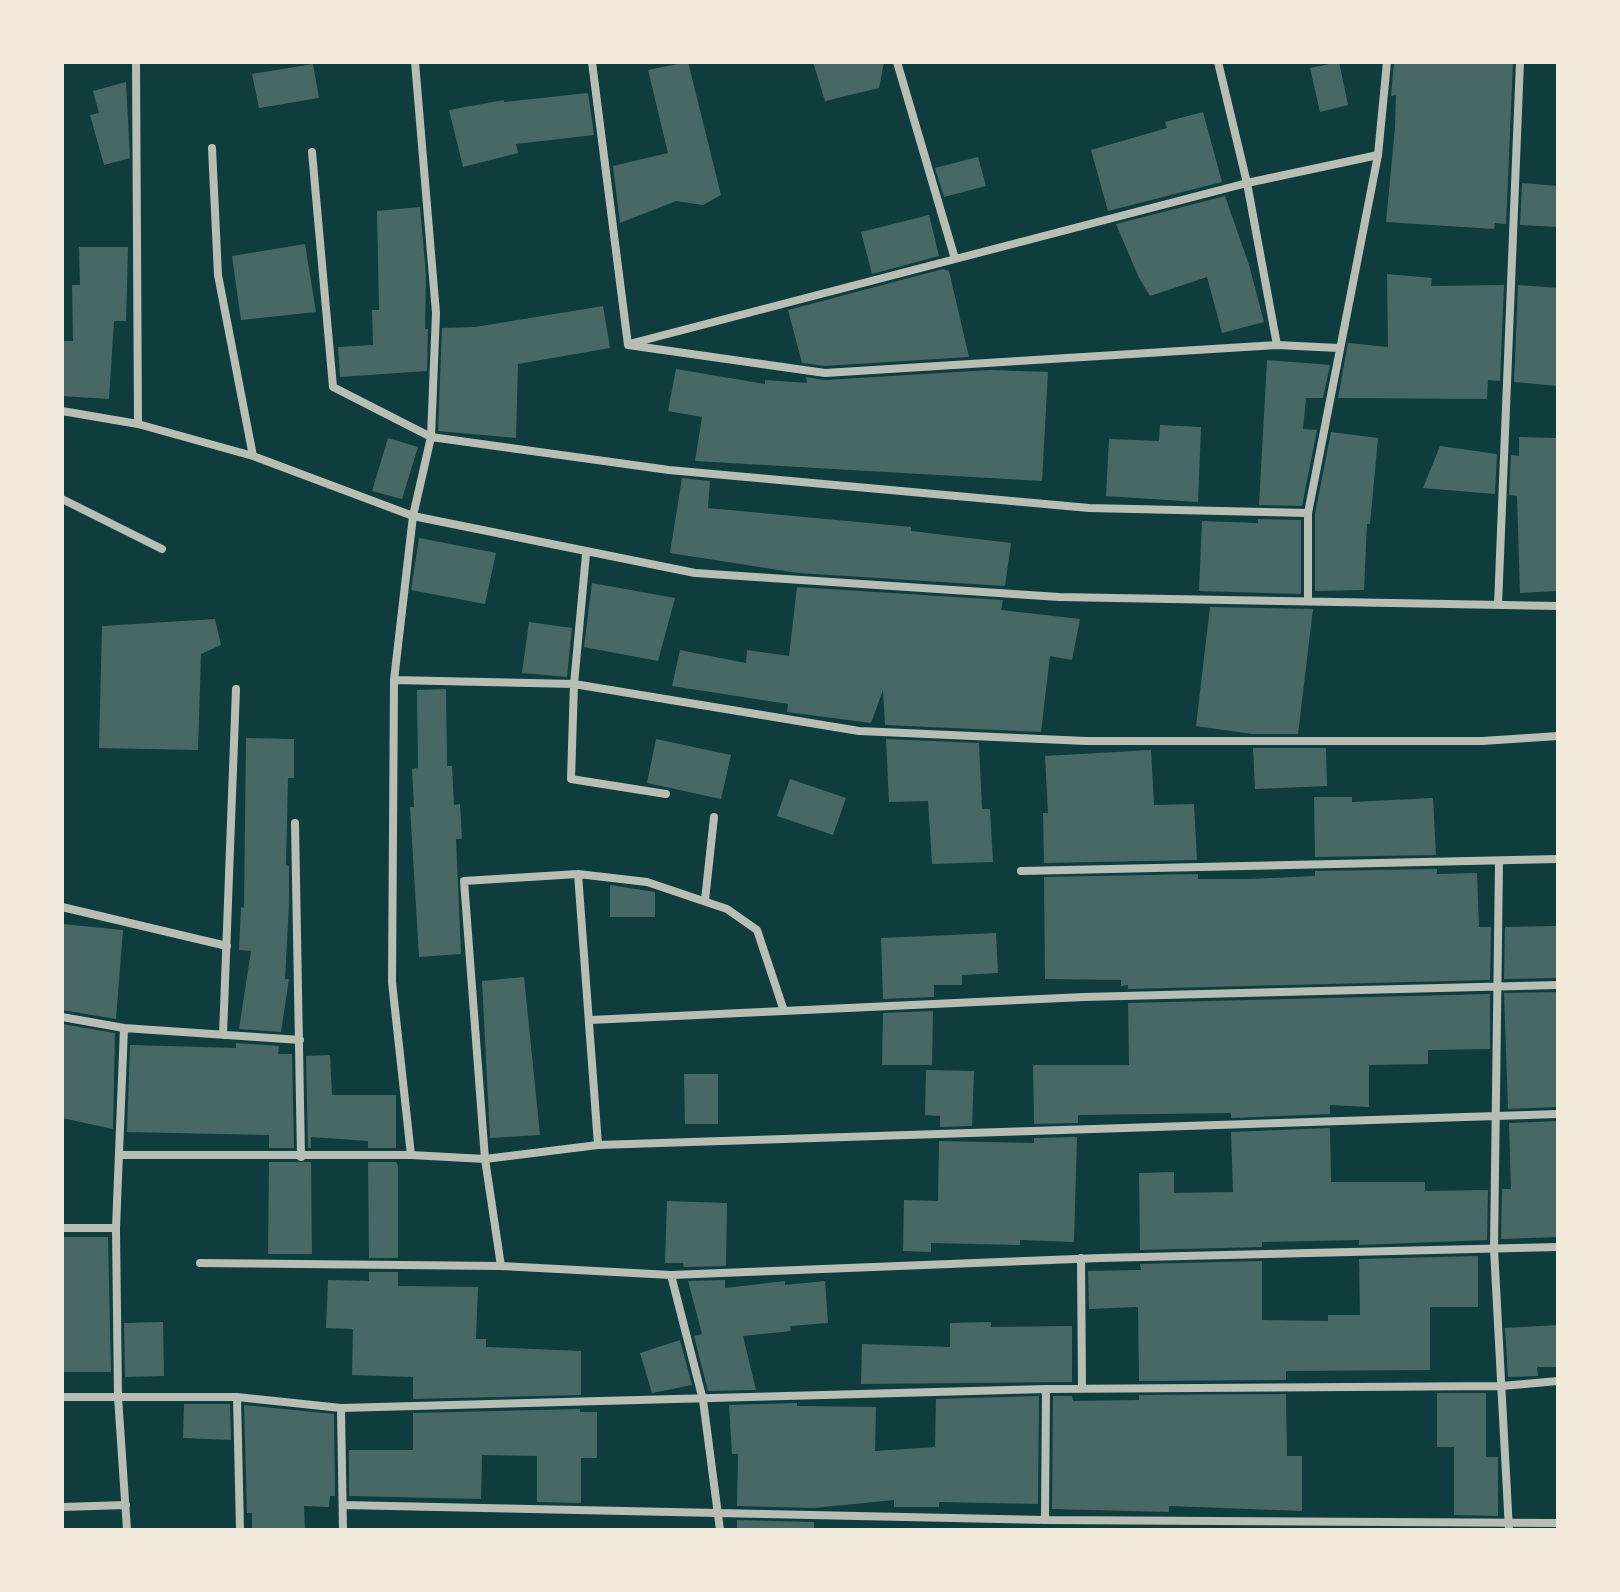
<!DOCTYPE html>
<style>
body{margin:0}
#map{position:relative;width:1620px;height:1592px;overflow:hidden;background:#0f3d3e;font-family:"DM Sans",sans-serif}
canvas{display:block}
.frame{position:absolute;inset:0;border:64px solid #f1e9da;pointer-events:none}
</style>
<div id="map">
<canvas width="1620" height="1592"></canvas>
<div class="frame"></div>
</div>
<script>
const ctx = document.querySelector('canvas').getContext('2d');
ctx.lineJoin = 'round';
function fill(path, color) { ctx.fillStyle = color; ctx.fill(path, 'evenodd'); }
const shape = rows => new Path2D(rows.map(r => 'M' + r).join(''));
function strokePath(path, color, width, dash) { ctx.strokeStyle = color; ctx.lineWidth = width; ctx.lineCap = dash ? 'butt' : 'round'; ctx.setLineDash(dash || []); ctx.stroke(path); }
fill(shape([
 [688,62,721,195,703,205,676,201,620,223,613,166,668,153,648,70],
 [813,62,884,62,879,88,825,101],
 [1339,62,1348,105,1320,112,1310,68],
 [1394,62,1513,62,1506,224,1495,223,1494,229,1386,222,1395,128,1396,95,1391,96],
 [313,64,319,98,259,108,252,74],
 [126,82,130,158,104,165,90,115,99,113,93,91],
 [588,93,594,135,516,144,518,153,463,167,449,110,504,100,504,102],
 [1203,112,1222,182,1108,211,1091,150,1167,128,1165,122],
 [978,157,986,186,944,197,935,168],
 [1522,183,1558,186,1558,227,1520,225],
 [1225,196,1249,265,1264,322,1222,333,1207,277,1150,296,1139,278,1116,224],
 [420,207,426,275,425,329,428,329,427,371,340,377,338,347,373,345,372,310,379,310,377,211],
 [929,215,939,256,872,274,861,232],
 [305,244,316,312,241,320,232,256],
 [79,247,128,247,126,321,114,321,109,399,62,396,62,341,73,341,72,285,80,285],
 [943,269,949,271,969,357,825,366,802,363,788,310],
 [1387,274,1432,278,1431,286,1504,285,1500,381,1488,380,1487,399,1338,398,1348,343,1388,347],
 [1518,285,1558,288,1558,386,1514,382],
 [603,306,610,348,518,364,516,438,438,431,442,328,475,327],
 [1267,360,1330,365,1323,398,1306,398,1303,429,1317,430,1302,506,1259,505],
 [676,369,765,384,765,380,807,383,806,377,825,380,990,370,1048,372,1042,481,695,461,702,417,668,411],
 [1160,425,1201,427,1198,502,1106,496,1109,439,1159,441],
 [1331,432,1378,438,1370,524,1367,524,1364,590,1315,591,1315,514],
 [1519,437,1558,438,1558,591,1520,593,1517,496,1509,495,1511,455,1519,456],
 [388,438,418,447,402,499,372,491],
 [1440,446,1497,454,1495,494,1423,488],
 [682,478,710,481,708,508,911,527,911,531,1011,543,1005,586,798,573,670,553],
 [1258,519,1301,520,1301,594,1199,591,1202,521,1258,523],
 [419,538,496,553,485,604,411,590],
 [592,583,675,598,658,661,584,647],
 [797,587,1003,600,1001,610,1080,619,1072,660,1050,656,1041,732,885,725,883,690,871,723,787,712,788,704,672,686,680,650,746,663,747,650,789,656],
 [1210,607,1313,609,1298,734,1252,734,1196,726],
 [215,619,221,645,201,654,198,750,99,748,102,626],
 [529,622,572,628,567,677,522,673],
 [446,689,447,766,452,766,454,805,460,804,462,839,456,839,461,954,419,957,410,807,414,807,412,769,418,768,417,690],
 [246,738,294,739,294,778,288,778,286,865,289,866,289,905,285,979,289,979,281,1032,239,1029,251,951,239,950,241,907,244,908],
 [656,739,731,755,721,799,647,783],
 [886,739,979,743,982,809,990,809,993,862,932,864,928,801,889,802],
 [1253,748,1326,748,1327,786,1255,789],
 [1151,750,1154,805,1194,804,1197,860,1044,863,1043,813,1048,813,1045,756],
 [790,779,846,798,833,835,777,816],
 [1314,797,1352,797,1352,802,1433,798,1436,855,1315,857],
 [1437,869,1437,874,1477,873,1479,927,1491,927,1490,980,1128,989,1128,985,1121,986,1121,980,1045,979,1044,877,1198,874,1198,879,1250,879,1315,876,1315,871],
 [610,885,655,892,655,917,610,917],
 [62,924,123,930,116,1019,62,1010],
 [1558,926,1558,978,1504,979,1505,927],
 [996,933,998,973,962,975,962,985,934,985,934,997,883,999,881,938],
 [524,977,540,1135,490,1138,482,981],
 [1558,992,1558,1107,1508,1109,1504,993],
 [1490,994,1490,1049,1428,1050,1428,1064,1369,1065,1369,1107,1330,1105,1330,1114,1231,1118,1231,1113,1078,1115,1078,1123,1034,1124,1033,1065,1129,1065,1128,1003],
 [933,1011,932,1065,882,1065,883,1013],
 [62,1024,115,1033,113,1129,62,1118],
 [236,1043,279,1046,278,1054,292,1054,294,1148,269,1148,269,1135,127,1132,130,1045,236,1048],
 [330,1055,332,1095,396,1095,396,1148,368,1148,368,1141,311,1137,311,1148,308,1148,306,1056],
 [926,1070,974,1071,972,1126,940,1127,940,1116,925,1115],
 [684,1074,718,1074,718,1124,685,1124],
 [1558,1121,1558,1237,1501,1239,1502,1189,1511,1189,1509,1123],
 [1330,1128,1331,1182,1425,1182,1425,1191,1488,1190,1487,1240,1359,1245,1359,1240,1262,1242,1262,1247,1140,1250,1139,1173,1174,1172,1174,1193,1233,1192,1231,1132],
 [1077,1137,1074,1242,1020,1240,1020,1245,931,1243,931,1252,903,1251,904,1200,938,1201,939,1141,1034,1143,1034,1138],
 [269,1162,311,1162,312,1254,268,1254],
 [368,1162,396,1162,398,1166,398,1258,369,1258],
 [667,1201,727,1203,726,1266,684,1267,683,1263,665,1263],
 [62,1237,108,1237,111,1372,62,1372],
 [1478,1256,1478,1307,1430,1307,1430,1370,1286,1371,1286,1380,1139,1381,1138,1307,1089,1309,1088,1271,1141,1270,1140,1264,1262,1261,1262,1320,1328,1321,1328,1315,1360,1315,1359,1259],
 [369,1272,398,1272,398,1286,478,1287,476,1339,486,1339,486,1347,581,1351,581,1395,413,1399,413,1377,352,1375,353,1329,326,1328,328,1280,369,1281],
 [725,1280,725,1288,785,1281,785,1285,825,1281,828,1323,790,1326,791,1331,743,1336,756,1390,708,1391,694,1336,702,1334,688,1281],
 [163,1322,164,1376,125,1377,124,1323],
 [991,1322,991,1327,1072,1326,1072,1382,861,1384,862,1344,950,1347,950,1323],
 [1558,1325,1558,1367,1537,1367,1538,1376,1508,1377,1505,1328],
 [680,1340,692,1385,652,1393,640,1353],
 [1437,1393,1486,1393,1486,1457,1498,1457,1498,1516,1454,1515,1454,1447,1437,1447],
 [1286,1394,1287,1456,1302,1456,1302,1511,1169,1506,1169,1512,1052,1509,1053,1396,1072,1396,1073,1401,1139,1400,1139,1395],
 [1039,1396,1038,1504,939,1502,939,1507,894,1507,894,1500,814,1508,737,1506,738,1454,732,1454,729,1405,797,1403,797,1406,876,1407,875,1451,935,1447,936,1399],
 [184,1404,230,1404,231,1440,183,1438],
 [244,1405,334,1414,335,1496,330,1496,329,1507,304,1506,305,1530,252,1530,252,1513,247,1513],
 [580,1409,580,1412,597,1412,597,1458,581,1458,581,1503,537,1502,537,1456,482,1455,481,1499,349,1496,349,1450,413,1450,413,1413],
 [737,1520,814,1522,814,1530,737,1530]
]), '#486865');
strokePath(shape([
 [136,62,138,424],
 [592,62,628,345,825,373,1277,345,1339,348],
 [897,62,955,259],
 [1218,62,1247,183,1277,345],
 [212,148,218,275,253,456],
 [312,152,333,387,431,437,669,470,1089,508,1308,513],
 [633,343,1247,183,1378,155],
 [62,411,138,424,253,456,413,516,695,573,1059,597,1558,606],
 [62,499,162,549],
 [586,554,574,684,571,779,666,794],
 [1308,601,1308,513,1378,155,1387,62],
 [1498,605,1520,62],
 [394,680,574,684,859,731,1086,741,1482,741,1558,736],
 [295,823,301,1157],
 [1499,862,1494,1249,1509,1530],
 [1021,871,1558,859],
 [578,874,647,882,727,909,757,930,784,1011],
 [705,900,714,817],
 [62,907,227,946],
 [62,1017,124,1028,300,1040],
 [590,1020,1084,997,1558,985],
 [124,1028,116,1228,118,1397,127,1530],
 [223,1035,236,689],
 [120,1155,411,1155,485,1159,598,1145,1558,1114],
 [411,1155,392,982,394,680,413,516,431,437,436,313,415,62],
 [62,1228,116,1228],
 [1081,1258,1082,1389],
 [200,1263,501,1266,671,1275,1101,1258,1558,1247],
 [501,1266,485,1159,464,881,578,874,598,1145],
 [671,1275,703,1400,720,1530],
 [62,1397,237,1397,341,1408,1046,1389,1502,1386,1558,1381],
 [237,1397,240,1530],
 [341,1408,343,1530],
 [343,1505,1045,1520,1558,1523],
 [62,1507,126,1505],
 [1045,1520,1046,1389]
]), '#b8beb3', 8);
</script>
